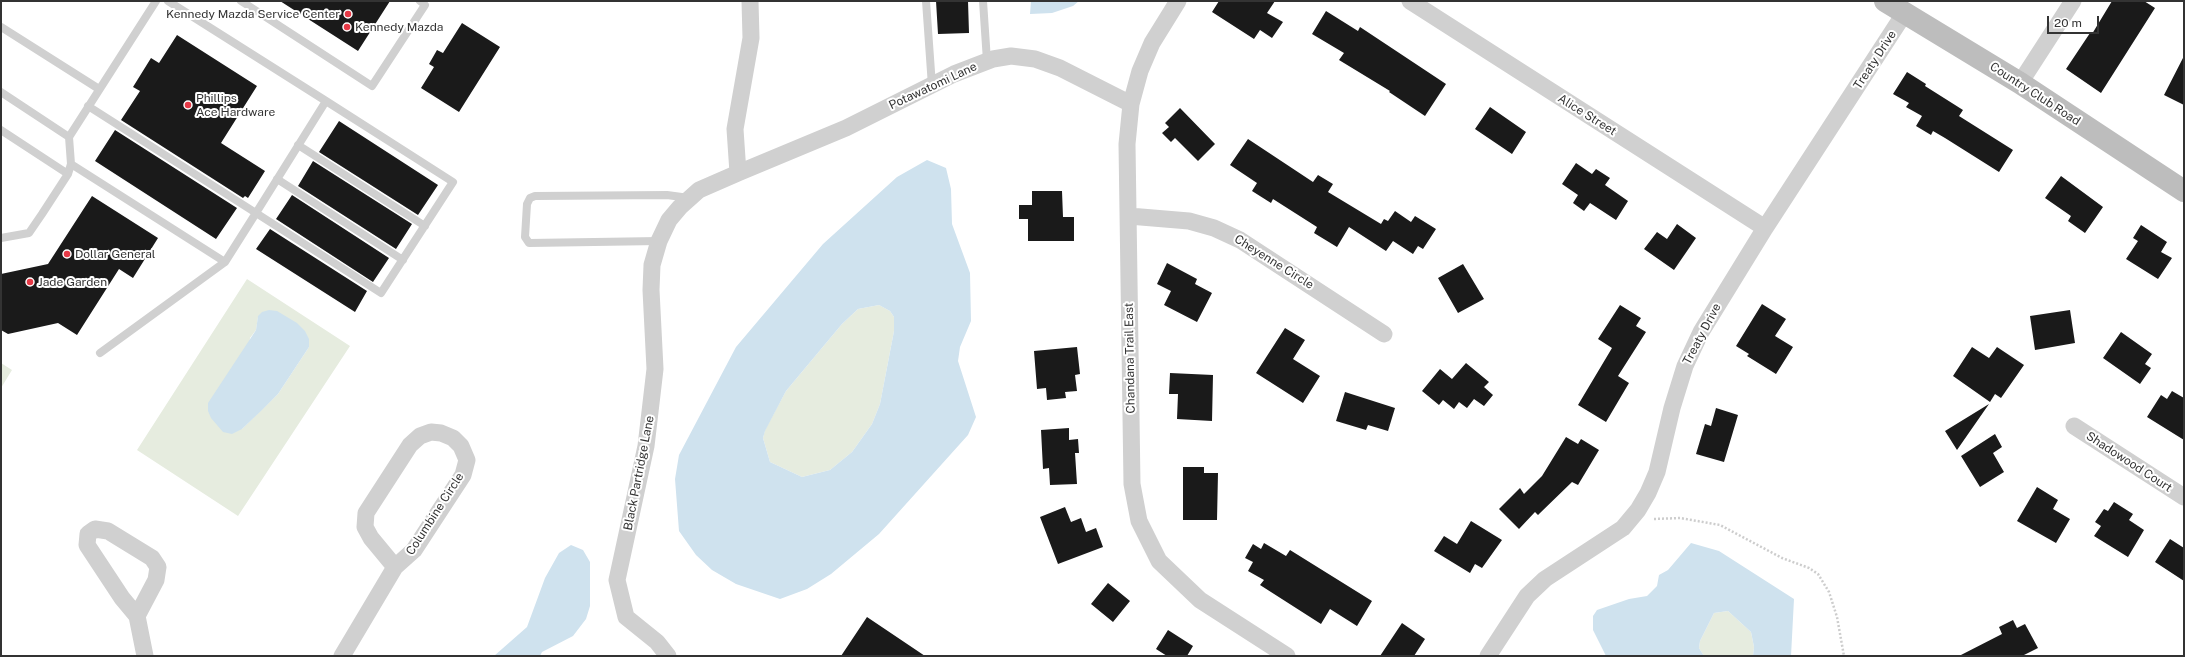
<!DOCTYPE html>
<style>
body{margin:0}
#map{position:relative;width:2185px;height:657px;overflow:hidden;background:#fff;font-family:"Public Sans",sans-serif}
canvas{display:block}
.frame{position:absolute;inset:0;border:2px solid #333;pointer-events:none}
.scale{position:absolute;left:2047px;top:16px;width:52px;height:18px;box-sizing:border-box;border:2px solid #333;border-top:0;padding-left:5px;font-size:12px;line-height:14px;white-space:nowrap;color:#333;-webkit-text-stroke:3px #fff;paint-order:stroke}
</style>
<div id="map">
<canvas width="2185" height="657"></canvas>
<div class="frame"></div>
<div class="scale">20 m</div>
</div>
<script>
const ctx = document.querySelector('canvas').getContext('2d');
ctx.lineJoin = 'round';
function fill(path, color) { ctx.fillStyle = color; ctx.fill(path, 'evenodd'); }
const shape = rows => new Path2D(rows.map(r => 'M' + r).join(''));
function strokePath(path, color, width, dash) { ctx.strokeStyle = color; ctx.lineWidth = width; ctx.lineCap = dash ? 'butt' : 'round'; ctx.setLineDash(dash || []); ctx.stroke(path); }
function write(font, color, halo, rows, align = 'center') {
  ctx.font = font + ' "Public Sans",sans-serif'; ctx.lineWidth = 4; ctx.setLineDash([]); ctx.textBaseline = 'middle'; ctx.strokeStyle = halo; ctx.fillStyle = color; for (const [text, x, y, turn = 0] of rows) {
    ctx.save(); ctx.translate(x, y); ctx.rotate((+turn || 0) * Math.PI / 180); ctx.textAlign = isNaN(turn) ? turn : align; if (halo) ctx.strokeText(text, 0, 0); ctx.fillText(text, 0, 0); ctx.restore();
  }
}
fill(shape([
 [247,279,350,346,238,516,137,450],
 [258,317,309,347,278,394,242,429,250,338,256,330],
 [879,305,890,311,894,317,894,331,880,404,872,424,852,452,830,470,802,477,770,462,763,438,765,430,786,391,842,324,858,309],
 [1,363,12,370,1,388],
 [1728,611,1751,632,1754,647,1753,656,1704,656,1699,648,1700,641,1714,613]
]), '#e6ecdf');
fill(shape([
 [1031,1,1079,1,1073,6,1052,13,1030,14],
 [927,160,946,168,951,189,952,224,970,273,971,321,960,347,958,361,976,417,968,435,879,534,831,574,807,589,780,599,736,584,712,570,696,555,679,531,675,479,679,455,736,347,823,244,897,177],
 [879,305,890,311,894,317,894,331,880,404,872,424,852,452,830,470,802,477,770,462,763,438,765,431,786,391,842,324,858,309],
 [269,310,277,311,297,323,305,331,309,339,309,347,278,394,261,411,242,429,232,434,223,432,211,418,208,411,208,403,256,330,258,316,262,312],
 [1691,543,1719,551,1794,599,1791,656,1753,656,1754,647,1751,632,1728,611,1714,613,1700,641,1699,648,1704,656,1606,656,1593,630,1593,616,1597,610,1629,599,1647,596,1657,586,1659,575,1668,570],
 [571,545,583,550,590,562,590,606,586,619,573,636,542,652,540,656,494,656,527,627,545,578,559,553]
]), '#cfe2ee');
fill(shape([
 [280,1,390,1,358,51],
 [936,1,968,1,969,33,938,34],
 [1219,1,1275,1,1267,13,1283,22,1272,38,1260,30,1254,39,1212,12],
 [2112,1,2144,1,2155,8,2101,93,2066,69,2090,33,2092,34],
 [1326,11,1358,31,1360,27,1446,84,1425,116,1389,92,1390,91,1339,60,1344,53,1312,34],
 [462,23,500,47,459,112,421,88,434,67,429,64,437,50,443,53],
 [177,35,257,86,221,143,265,171,248,198,245,196,243,198,121,120,140,91,133,87,151,58,159,63],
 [2184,56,2184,105,2164,95],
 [1907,72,1926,84,1925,86,1963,110,1959,116,2013,150,1999,172,1945,138,1933,131,1931,135,1916,126,1922,116,1906,107,1909,103,1893,94],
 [1490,107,1526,132,1512,154,1475,129],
 [1180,108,1215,144,1198,161,1175,138,1171,142,1162,133,1169,127,1165,123],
 [339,121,438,185,418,215,319,152],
 [115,130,237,208,216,239,95,161],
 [1248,139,1313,182,1318,175,1333,184,1328,192,1381,224,1384,219,1388,221,1395,211,1411,222,1415,216,1436,229,1423,249,1418,246,1413,254,1393,241,1386,251,1349,227,1337,247,1314,233,1317,227,1273,199,1271,203,1252,191,1257,183,1230,165],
 [313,161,412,224,396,249,298,186],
 [1576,163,1592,174,1596,169,1610,178,1605,185,1628,201,1616,220,1590,203,1584,211,1573,203,1578,195,1562,184],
 [2061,176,2103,207,2085,233,2068,221,2071,216,2045,198],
 [1032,191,1062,191,1063,217,1074,217,1074,241,1028,241,1028,219,1019,219,1019,205,1032,205],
 [292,195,389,258,373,282,276,219],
 [92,196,158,238,133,278,119,269,77,335,58,323,8,334,1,330,1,274,48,264],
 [1677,224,1696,238,1674,270,1644,249,1657,232,1667,239],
 [2141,225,2167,242,2161,252,2172,258,2158,279,2126,259,2138,241,2133,238],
 [270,229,367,291,355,312,256,249],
 [1167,263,1197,279,1195,284,1212,293,1197,322,1164,305,1171,291,1157,284],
 [1463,264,1484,299,1458,313,1438,278],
 [1762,304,1786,319,1775,336,1793,347,1776,374,1747,356,1749,354,1736,346],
 [1620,305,1641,318,1636,326,1646,332,1618,376,1629,383,1606,422,1578,405,1612,348,1598,339],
 [2070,310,2075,343,2035,350,2030,316],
 [1285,328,1305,340,1293,359,1320,376,1303,403,1256,373],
 [2121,332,2152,354,2145,364,2151,368,2140,384,2103,358],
 [1077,347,1080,374,1075,375,1077,391,1065,392,1066,398,1047,400,1046,388,1037,389,1034,351],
 [1972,347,1989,358,1997,347,2024,365,2001,398,1995,394,1990,402,1953,376],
 [1466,363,1489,382,1484,387,1493,395,1484,406,1474,399,1467,408,1459,402,1454,409,1443,400,1439,405,1422,391,1440,369,1452,379],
 [1170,373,1213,375,1212,421,1177,419,1178,394,1169,394],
 [2172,391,2184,398,2184,440,2147,417,2161,395,2167,399],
 [1345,392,1395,408,1388,431,1368,425,1366,430,1336,421],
 [1989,404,1957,450,1945,431],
 [1716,408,1738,415,1724,462,1696,454,1705,424,1711,426],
 [1069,428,1069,440,1078,439,1079,453,1075,453,1077,484,1050,485,1049,468,1043,469,1041,430],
 [1995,434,2002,447,1993,453,2004,472,1980,487,1961,456],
 [1566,437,1578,444,1581,439,1599,450,1578,485,1572,482,1538,515,1535,512,1519,529,1499,509,1520,488,1524,494,1542,476],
 [1183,467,1204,467,1204,473,1218,473,1217,520,1183,520],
 [2037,487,2058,500,2053,509,2070,519,2056,543,2017,521],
 [2114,502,2133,514,2129,520,2144,530,2128,557,2094,536,2101,526,2095,522,2104,509,2108,511],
 [1065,507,1071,522,1081,518,1086,532,1096,528,1103,547,1058,564,1040,517],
 [1471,521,1502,540,1482,568,1475,564,1470,573,1434,551,1444,536,1457,544],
 [2170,539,2184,548,2184,581,2155,562],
 [1264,543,1286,556,1290,550,1372,601,1357,626,1330,609,1321,624,1260,585,1264,580,1248,571,1253,562,1245,558,1253,544,1261,549],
 [1108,583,1130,601,1113,622,1091,604],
 [867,617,925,656,841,656],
 [2013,620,2017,628,2025,624,2038,648,2022,656,1959,656,2002,634,1999,627],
 [1402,623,1425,639,1414,656,1380,656],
 [1168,630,1193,646,1187,656,1167,656,1156,649]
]), '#1a1a1a');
strokePath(shape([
 [1654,519,1680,518,1720,525,1782,558,1809,568,1818,574,1829,592,1837,617,1844,656]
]), '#cdcdcd', 2.5, [2, 2]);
strokePath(shape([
 [168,1,326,101,453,182,381,293,256,213,326,101],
 [241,1,372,86,425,5,420,1],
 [926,1,932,86],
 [983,1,987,61],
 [1,27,99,89],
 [1,92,69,137],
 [88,106,256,213,225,262,100,353],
 [1,130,68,174],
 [298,145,425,226],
 [71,164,225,262],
 [277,179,403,260],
 [1,238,29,233,42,214,68,174,71,164,69,137,156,1],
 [659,241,529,243,525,237,527,204,530,198,535,196,667,195,689,198]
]), '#d0d0d0', 8);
strokePath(shape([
 [1178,1,1152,43,1140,71,1131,104,1127,144,1132,484,1139,521,1159,561,1200,600,1287,656],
 [1410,1,1765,228],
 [2020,83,2073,1],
 [738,173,846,128,954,74,993,59,1011,56,1035,59,1060,68,1131,104],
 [1129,216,1189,221,1214,228,1240,240,1384,334],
 [2074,426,2184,497],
 [137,616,156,580,158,567,152,558,108,531,95,529,88,534,87,545,122,598,137,616,145,656],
 [342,656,395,567,414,550,463,475,467,460,461,446,453,438,441,433,431,432,420,436,410,445,366,513,365,527,371,538,395,567],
 [668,656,657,642,626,617,617,580,646,446,655,369,651,290,652,265,659,241,669,220,680,207,699,190,738,173,735,129,751,38,750,1],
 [1488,656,1527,596,1545,579,1623,528,1638,510,1648,493,1657,472,1672,408,1685,366,1701,332,1765,228,1904,14]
]), '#d0d0d0', 17);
strokePath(shape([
 [1885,1,2020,83,2184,191]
]), '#bdbdbd', 22);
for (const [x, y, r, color] of [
 [348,14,4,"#e63946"],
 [347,27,4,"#e63946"],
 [188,105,4,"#e63946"],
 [67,254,4,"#e63946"],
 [30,282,4,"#e63946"]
]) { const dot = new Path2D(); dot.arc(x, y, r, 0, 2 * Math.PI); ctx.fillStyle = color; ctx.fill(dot); strokePath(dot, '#fff', 1.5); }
write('12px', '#333', '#fff', [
 ["Kennedy Mazda Service Center",340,14,"right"],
 ["Kennedy Mazda",355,27],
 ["Phillips",196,98],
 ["Ace Hardware",196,112],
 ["Dollar General",75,254],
 ["Jade Garden",38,282]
], 'left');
write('12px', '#333', '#fff', [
 ["Treaty Drive",1875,60,-57],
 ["Potawatomi Lane",933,86,-25],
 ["Country Club Road",2035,94,33],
 ["Alice Street",1587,115,32],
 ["Cheyenne Circle",1274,262,32],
 ["Treaty Drive",1702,334,-62],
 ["Chandana Trail East",1130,358,-91],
 ["Shadowood Court",2129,462,33],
 ["Black Partridge Lane",639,473,-79],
 ["Columbine Circle",435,514,-57]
]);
</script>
